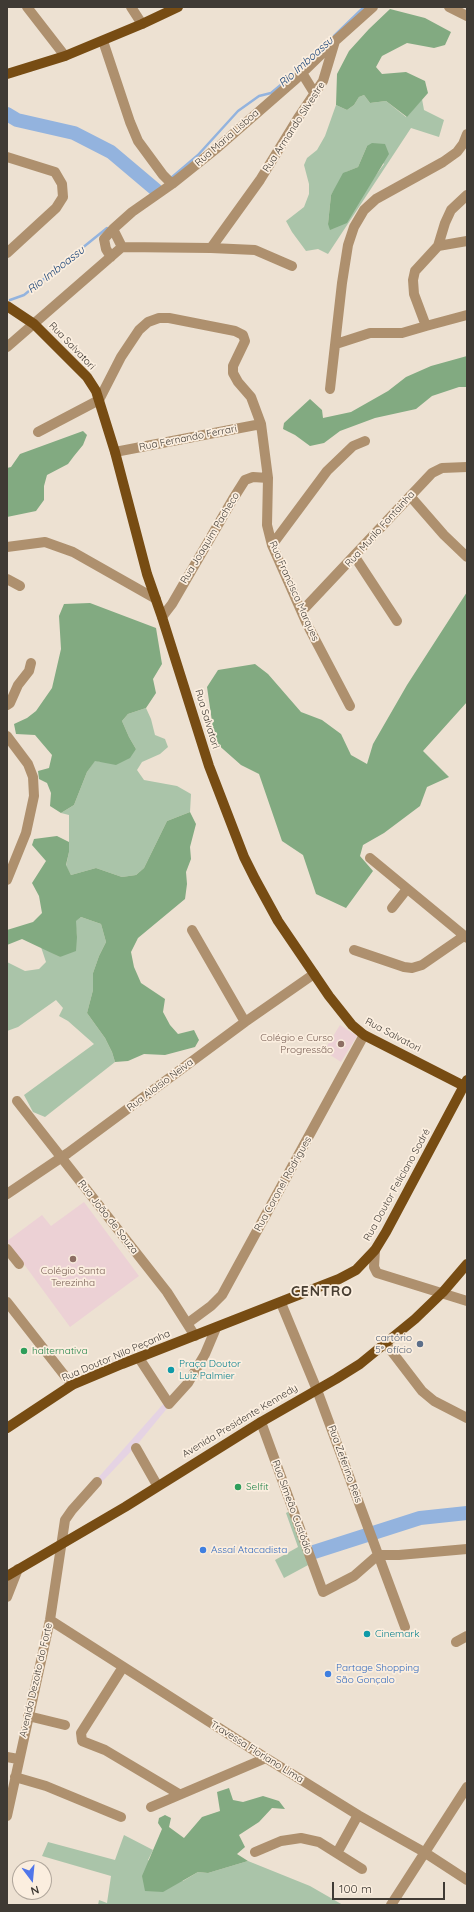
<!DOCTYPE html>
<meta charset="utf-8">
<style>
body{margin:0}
#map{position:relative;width:474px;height:1912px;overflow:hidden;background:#ede1d2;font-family:Quicksand,sans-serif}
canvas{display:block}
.frame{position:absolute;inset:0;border:8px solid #3f3a34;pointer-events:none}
.north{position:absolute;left:12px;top:1860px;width:40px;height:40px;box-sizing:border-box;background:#fbeedf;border:1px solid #b0a69b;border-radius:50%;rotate:164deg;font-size:11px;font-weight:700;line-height:16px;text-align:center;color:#3f3a34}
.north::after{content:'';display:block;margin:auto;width:14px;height:18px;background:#5076ea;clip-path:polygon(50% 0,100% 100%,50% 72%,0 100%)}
.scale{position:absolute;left:332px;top:1882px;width:113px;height:18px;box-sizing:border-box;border:2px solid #3f3a34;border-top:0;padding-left:5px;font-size:12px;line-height:14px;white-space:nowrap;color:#3f3a34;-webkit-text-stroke:3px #fbeedf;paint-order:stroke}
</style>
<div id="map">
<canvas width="474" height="1912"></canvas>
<div class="frame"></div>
<div class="north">N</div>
<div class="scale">100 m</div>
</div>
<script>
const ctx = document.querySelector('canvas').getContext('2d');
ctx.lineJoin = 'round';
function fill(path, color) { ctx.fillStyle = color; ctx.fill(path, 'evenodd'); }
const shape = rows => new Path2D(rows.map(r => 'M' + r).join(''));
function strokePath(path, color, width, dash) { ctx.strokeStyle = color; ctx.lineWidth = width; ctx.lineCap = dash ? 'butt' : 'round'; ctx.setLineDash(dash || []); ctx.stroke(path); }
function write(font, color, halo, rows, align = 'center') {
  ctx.font = font + ' Quicksand,sans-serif'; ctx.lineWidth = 3.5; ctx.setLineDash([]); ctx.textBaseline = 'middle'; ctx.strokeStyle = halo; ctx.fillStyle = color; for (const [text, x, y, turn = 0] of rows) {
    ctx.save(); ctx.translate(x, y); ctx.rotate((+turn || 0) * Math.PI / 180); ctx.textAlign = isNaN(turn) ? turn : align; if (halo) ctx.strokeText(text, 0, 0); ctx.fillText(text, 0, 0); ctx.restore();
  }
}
fill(shape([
 [165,1402,169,1406,136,1446,101,1483,97,1479]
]), '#e5d3e3');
fill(shape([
 [340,1025,357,1036,341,1062,324,1051],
 [84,1202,139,1276,70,1327,7,1241,42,1215,51,1226]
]), '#ecd1d5');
fill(shape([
 [364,95,370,103,386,101,406,117,422,99,424,110,444,120,439,137,411,128,328,254,318,249,306,251,292,232,286,221,304,207,309,194,309,184,304,165,307,158,317,150,325,136,336,105,347,110,354,105,359,97],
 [367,146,384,164,373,179,328,224,331,195,346,172,358,167],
 [146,708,151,719,155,735,165,739,168,747,160,754,142,762,137,770,144,780,177,786,191,794,190,812,167,821,144,868,136,875,122,877,96,868,71,875,66,866,69,852,69,815,61,813,74,805,87,772,95,760,100,762,136,749,129,737,122,721,128,714],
 [81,917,101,924,106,942,99,956,93,973,93,990,87,1013,105,1038,112,1052,115,1062,45,1117,33,1112,24,1095,94,1044,68,1021,59,1016,63,1008,56,1000,18,1027,7,1031,7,962,25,971,39,969,46,962,41,947,60,957,77,937,75,921],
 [290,1511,310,1564,284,1578,275,1560,298,1547,286,1513],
 [124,1835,153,1850,148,1860,183,1881,198,1872,208,1873,248,1861,310,1886,343,1905,98,1905,99,1900,107,1903,111,1876,42,1856,48,1842,115,1860]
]), '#aac4a9');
fill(shape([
 [390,9,425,18,451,32,445,45,434,48,407,43,382,56,376,67,382,74,406,72,425,81,428,93,407,117,386,101,370,103,364,95,359,97,354,105,347,110,336,105,337,74,349,51,369,29],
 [372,143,385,144,389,154,347,223,330,230,328,224,331,195,343,173,358,167,367,146],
 [467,356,467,387,459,387,432,396,416,409,375,418,340,431,324,443,310,446,295,435,283,429,284,423,310,399,322,410,323,418,351,412,388,391,406,377,431,366],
 [83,431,87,435,83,445,74,456,68,464,47,475,44,486,44,500,36,511,7,517,7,468,11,467,20,454],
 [467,592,467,702,423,751,449,777,427,787,420,806,384,833,363,845,360,856,373,871,346,908,316,894,303,855,282,841,259,774,241,765,215,742,207,687,218,670,255,664,268,674,301,712,322,720,341,734,351,755,367,764,373,744,407,685],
 [90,603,156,628,162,664,153,679,156,693,146,708,128,714,122,721,129,737,136,749,130,758,116,765,95,761,87,772,74,805,61,813,50,806,51,793,47,783,39,779,38,771,49,768,52,755,35,735,16,734,14,724,27,718,36,711,52,688,61,649,59,616,64,604],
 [190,812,196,824,190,847,191,859,186,872,187,884,185,899,138,938,131,952,134,967,141,983,165,999,163,1012,170,1025,178,1034,194,1030,199,1040,195,1047,165,1055,144,1054,128,1061,115,1062,112,1052,105,1038,87,1013,93,990,93,973,99,956,106,942,101,924,81,917,76,921,77,937,76,951,60,957,22,939,7,945,7,930,33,922,42,913,39,896,32,883,46,861,32,845,34,839,57,836,69,842,69,852,66,865,71,875,96,868,122,877,136,875,144,868,167,821],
 [229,1788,233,1800,243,1802,263,1796,279,1801,285,1809,272,1808,259,1822,239,1835,245,1847,237,1854,248,1861,208,1873,198,1872,163,1892,145,1891,142,1876,162,1829,158,1823,159,1818,165,1815,171,1818,169,1827,184,1838,202,1817,220,1811,217,1792]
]), '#82aa81');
strokePath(shape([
 [334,36,364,7],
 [171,178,198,155,238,111,259,96,271,93,294,74],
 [10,300,24,295,107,228]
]), '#93b3de', 2.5);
strokePath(shape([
 [7,114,17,120,74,133,111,152,156,190],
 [314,1552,420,1518,467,1513]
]), '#93b3de', 14);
strokePath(shape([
 [27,7,65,56],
 [131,7,142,24],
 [449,7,467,16],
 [103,41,130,122,138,141,163,175,172,184],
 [302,73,315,94],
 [7,157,55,172,62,184,63,197,56,208,7,253],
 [467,195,451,210,445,223,438,246,467,241],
 [113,229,122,247],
 [211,248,260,180,298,118,323,81,335,41,373,7],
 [111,257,106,249,104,239,113,229,132,212,172,184,217,148,296,79,335,41],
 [426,326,467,315],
 [336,344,370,333,402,333,426,326,414,294,413,280,415,271,438,246],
 [7,347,122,247,211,248,255,250,292,266],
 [330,389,342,283,348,245,354,227,364,210,376,199,443,162,457,152,463,144,467,134],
 [38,432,99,400,121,357,139,330,148,322,159,318,169,318,235,331,243,335,245,341,233,366,233,373,238,382,251,397,261,424,268,478,267,525,272,545,307,624,350,706],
 [115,452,261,424],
 [410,496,444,535,467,557],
 [272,545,327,471,353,446,365,441],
 [7,547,45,542,73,552,156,599],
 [355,557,397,621],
 [7,579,20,586],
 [302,611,432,473,442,468,467,467],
 [162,617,172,604,233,499,245,480,253,477,268,478],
 [7,705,10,703,18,685,29,671,31,663],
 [7,736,28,764,33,777,34,796,26,833,7,880],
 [370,858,467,938],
 [392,908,407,889],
 [192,930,245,1022],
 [354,950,404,967,412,968,422,965,464,936],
 [17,1101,167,1292,195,1336],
 [7,1194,68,1153,245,1022,314,974],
 [7,1249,19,1264],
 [375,1250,374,1267,377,1273,467,1301],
 [7,1302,72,1385],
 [281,1303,317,1390,405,1627],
 [188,1323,211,1306,222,1295,364,1035],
 [386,1344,422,1391,434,1401,467,1418],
 [139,1358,169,1404,188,1383,205,1354,216,1328],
 [261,1422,323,1592,354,1576,378,1555,399,1555,467,1549],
 [136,1448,157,1485],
 [7,1597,18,1569],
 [50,1620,266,1758,358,1815,424,1852,467,1880],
 [456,1642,467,1636],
 [123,1667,81,1733,82,1741,105,1750,179,1794],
 [28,1716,65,1725],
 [7,1757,18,1759],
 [15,1777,46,1786,121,1817],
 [151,1807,266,1758],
 [7,1816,50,1620,65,1520,72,1510,97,1482],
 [255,1852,281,1841,301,1838,319,1842,362,1869],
 [337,1853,358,1815],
 [391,1905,467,1787]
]), '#ae906e', 10);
strokePath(shape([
 [7,74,65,56,142,24,178,7],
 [7,306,34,324,87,377,96,391,115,452,147,574,162,617,209,766,244,857,255,879,278,921,329,996,352,1025,364,1035,464,1086],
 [7,1428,72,1385,122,1364,339,1279,356,1270,375,1250,386,1232,467,1080],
 [7,1576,125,1507,261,1422,336,1379,360,1364,415,1319,443,1292,467,1264]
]), '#774c13', 10);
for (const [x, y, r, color] of [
 [341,1044,4,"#8d6e63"],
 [73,1259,4,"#8d6e63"],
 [420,1344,4,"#5c6f8a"],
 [24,1351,4,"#2e9e5b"],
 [171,1370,4,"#0f9aa8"],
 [238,1487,4,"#2e9e5b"],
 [203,1550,4,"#3f7fe0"],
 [367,1634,4,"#0f9aa8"],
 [328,1674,4,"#3f7fe0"]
]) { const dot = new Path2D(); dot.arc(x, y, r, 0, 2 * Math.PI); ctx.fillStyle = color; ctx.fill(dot); strokePath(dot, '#fbeedf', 1.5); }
write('10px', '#3f3a34', '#fbeedf', [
 ["Rua Armando Silvestre",294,127,-57],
 ["Rua Maria Lisboa",227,138,-41],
 ["Rua Salvatori",72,346,46],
 ["Rua Fernando Ferrari",188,438,-11],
 ["Rua Murilo Fontainha",380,529,-48],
 ["Rua Joaquim Pacheco",210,538,-59],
 ["Rua Francisca Marques",294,591,66],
 ["Rua Salvatori",207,719,73],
 ["Rua Salvatori",393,1035,28],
 ["Rua Aloisio Neiva",160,1085,-37],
 ["Rua Coronel Rodrigues",283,1184,-61],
 ["Rua Doutor Feliciano Sodré",397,1185,-61],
 ["Rua João de Souza",108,1217,52],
 ["Rua Doutor Nilo Peçanha",116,1356,-23],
 ["Avenida Presidente Kennedy",240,1421,-31],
 ["Rua Zeferino Reis",345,1464,70],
 ["Rua Simeão Custódio",292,1507,70],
 ["Avenida Dezoito do Forte",36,1680,-77],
 ["Travessa Floriano Lima",257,1752,32]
]);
write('10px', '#785e54', '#fbeedf', [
 ["Colégio e Curso",333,1038],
 ["Progressão",333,1050],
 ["Colégio Santa",73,1271,"center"],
 ["Terezinha",73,1283,"center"]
], 'right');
write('10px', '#4e5e75', '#fbeedf', [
 ["cartório",412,1338],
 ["5° ofício",412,1350]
], 'right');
write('10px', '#27864d', '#fbeedf', [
 ["halternativa",32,1351],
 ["Selfit",246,1487]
], 'left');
write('10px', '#0d838f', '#fbeedf', [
 ["Praça Doutor",179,1364],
 ["Luiz Palmier",179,1376],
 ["Cinemark",375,1634]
], 'left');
write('10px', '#366cbe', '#fbeedf', [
 ["Assaí Atacadista",211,1550],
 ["Partage Shopping",336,1668],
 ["São Gonçalo",336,1680]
], 'left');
write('italic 11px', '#164075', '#fbeedf', [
 ["Rio Imboassu",306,62,-42],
 ["Rio Imboassu",56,270,-38]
]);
ctx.letterSpacing = '1px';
write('bold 14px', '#473d31', '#fbeedf', [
 ["CENTRO",322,1292]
]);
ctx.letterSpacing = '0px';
</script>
